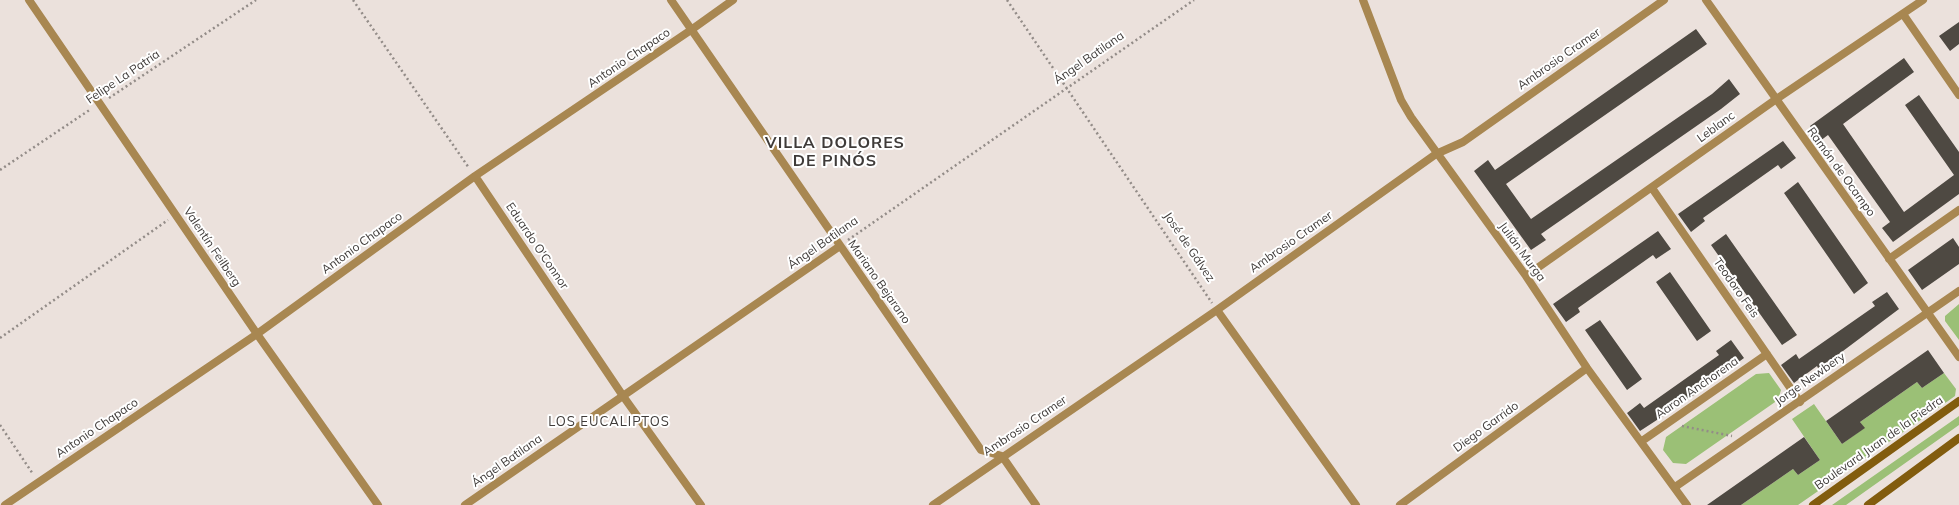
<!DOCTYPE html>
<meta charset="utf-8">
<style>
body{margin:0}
canvas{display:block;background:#ebe1dc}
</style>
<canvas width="1959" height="505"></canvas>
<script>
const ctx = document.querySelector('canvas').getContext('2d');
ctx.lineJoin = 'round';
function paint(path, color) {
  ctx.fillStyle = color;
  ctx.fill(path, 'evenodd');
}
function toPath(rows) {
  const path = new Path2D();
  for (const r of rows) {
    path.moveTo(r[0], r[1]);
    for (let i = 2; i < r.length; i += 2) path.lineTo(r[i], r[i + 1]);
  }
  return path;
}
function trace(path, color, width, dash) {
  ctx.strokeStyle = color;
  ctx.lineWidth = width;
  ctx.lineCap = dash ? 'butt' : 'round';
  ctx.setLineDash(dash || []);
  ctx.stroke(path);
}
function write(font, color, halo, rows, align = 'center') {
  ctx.font = font + ' Mulish,sans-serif';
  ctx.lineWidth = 4;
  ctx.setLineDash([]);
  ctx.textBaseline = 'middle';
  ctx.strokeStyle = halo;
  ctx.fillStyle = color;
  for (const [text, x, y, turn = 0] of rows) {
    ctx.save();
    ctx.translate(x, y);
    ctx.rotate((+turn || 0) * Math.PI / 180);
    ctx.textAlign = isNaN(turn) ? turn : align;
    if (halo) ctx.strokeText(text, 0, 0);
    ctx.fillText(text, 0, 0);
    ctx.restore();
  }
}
paint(toPath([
 [1959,304,1959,340,1945,321,1945,316],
 [1769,373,1781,390,1778,400,1686,464,1673,463,1663,450,1666,437,1756,374],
 [1944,373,1956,389,1955,396,1948,401,1798,505,1741,505,1793,469,1798,475,1820,460,1792,419,1814,404,1842,444,1864,428,1860,422,1917,382,1922,388],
 [1959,416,1959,425,1846,505,1832,505]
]), '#9bc076');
paint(toPath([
 [1959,22,1959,44,1950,51,1939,36],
 [1696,29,1707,44,1506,184,1531,219,1712,94,1729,79,1740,94,1721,109,1541,234,1546,240,1531,250,1474,171,1488,160,1495,170],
 [1904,58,1914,72,1843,124,1904,212,1954,175,1905,105,1919,95,1959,152,1959,194,1893,242,1882,228,1890,222,1828,135,1820,141,1810,126],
 [1783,141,1796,158,1781,169,1778,165,1703,218,1705,221,1691,232,1678,214],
 [1798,182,1868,283,1854,294,1784,193],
 [1658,231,1671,249,1656,259,1653,255,1578,308,1580,312,1566,322,1553,304],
 [1726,234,1797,335,1782,345,1711,245],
 [1953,238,1959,247,1959,264,1922,290,1908,270],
 [1670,272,1711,331,1697,341,1656,282],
 [1887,292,1899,309,1839,354,1818,368,1817,366,1794,383,1781,365,1796,354,1799,359,1875,306,1872,302],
 [1600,320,1642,379,1627,390,1585,330],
 [1731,340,1744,358,1683,403,1640,431,1627,413,1640,403,1644,408,1719,355,1716,351],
 [1928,350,1944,373,1922,388,1917,382,1860,422,1865,428,1842,444,1826,421],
 [1804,437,1820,460,1798,475,1793,469,1741,505,1707,505]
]), '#4e4942');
trace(toPath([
 [353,0,469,168],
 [1007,0,1212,303],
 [109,98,256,0],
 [0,170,91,109],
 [848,240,1194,0],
 [0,338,168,220],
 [0,425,33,474],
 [1682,426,1732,436]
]), '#938c88', 2.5, [2, 3]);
trace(toPath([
 [29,0,257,334,378,505],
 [671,0,981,450,1002,456,1036,505],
 [1363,0,1401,100,1411,117,1526,276,1587,368,1687,505],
 [1706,0,1959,357],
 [1903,14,1959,95],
 [475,176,623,396,701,505],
 [1652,188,1800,402],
 [1889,259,1959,210],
 [1526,276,1775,100,1923,0],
 [1217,310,1356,505],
 [1642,441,1767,354],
 [1675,487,1959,291],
 [5,505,257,334,475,176,691,30,733,0],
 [465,505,840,246],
 [933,505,1217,310,1436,154,1463,142,1664,0],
 [1400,505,1587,368]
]), '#a88751', 8);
trace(toPath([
 [1813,505,1959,401],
 [1868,505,1959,438]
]), '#825c0e', 8);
write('12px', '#3f3b39', '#fff', [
 ["Antonio Chapaco",629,58,-34],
 ["Ángel Batilana",1089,58,-35],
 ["Ambrosio Cramer",1559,59,-35],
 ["Felipe La Patria",123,77,-34],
 ["Leblanc",1716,127,-36],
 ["Ramón de Ocampo",1841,172,54],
 ["Ambrosio Cramer",1291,242,-35],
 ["Antonio Chapaco",362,243,-36],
 ["Ángel Batilana",823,243,-35],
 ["Eduardo O'Connor",537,246,56],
 ["Valentín Feilberg",212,247,56],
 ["José de Gálvez",1189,247,56],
 ["Julián Murga",1522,252,54],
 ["Mariano Bejarano",879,282,55],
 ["Teodoro Feis",1736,288,55],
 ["Jorge Newbery",1810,379,-35],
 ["Aaron Anchorena",1697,388,-35],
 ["Ambrosio Cramer",1025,426,-34],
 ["Diego Garrido",1486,427,-36],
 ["Antonio Chapaco",97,428,-34],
 ["Boulevard Juan de la Piedra",1879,443,-35],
 ["Ángel Batilana",507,461,-35]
]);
ctx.letterSpacing = '1px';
write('13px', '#3f3b39', '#fff', [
 ["LOS EUCALIPTOS",609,422]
]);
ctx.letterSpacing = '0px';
ctx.letterSpacing = '1px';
write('bold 16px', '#3f3b39', '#fff', [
 ["VILLA DOLORES",835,143],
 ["DE PINÓS",835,161]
]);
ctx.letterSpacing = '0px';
</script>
